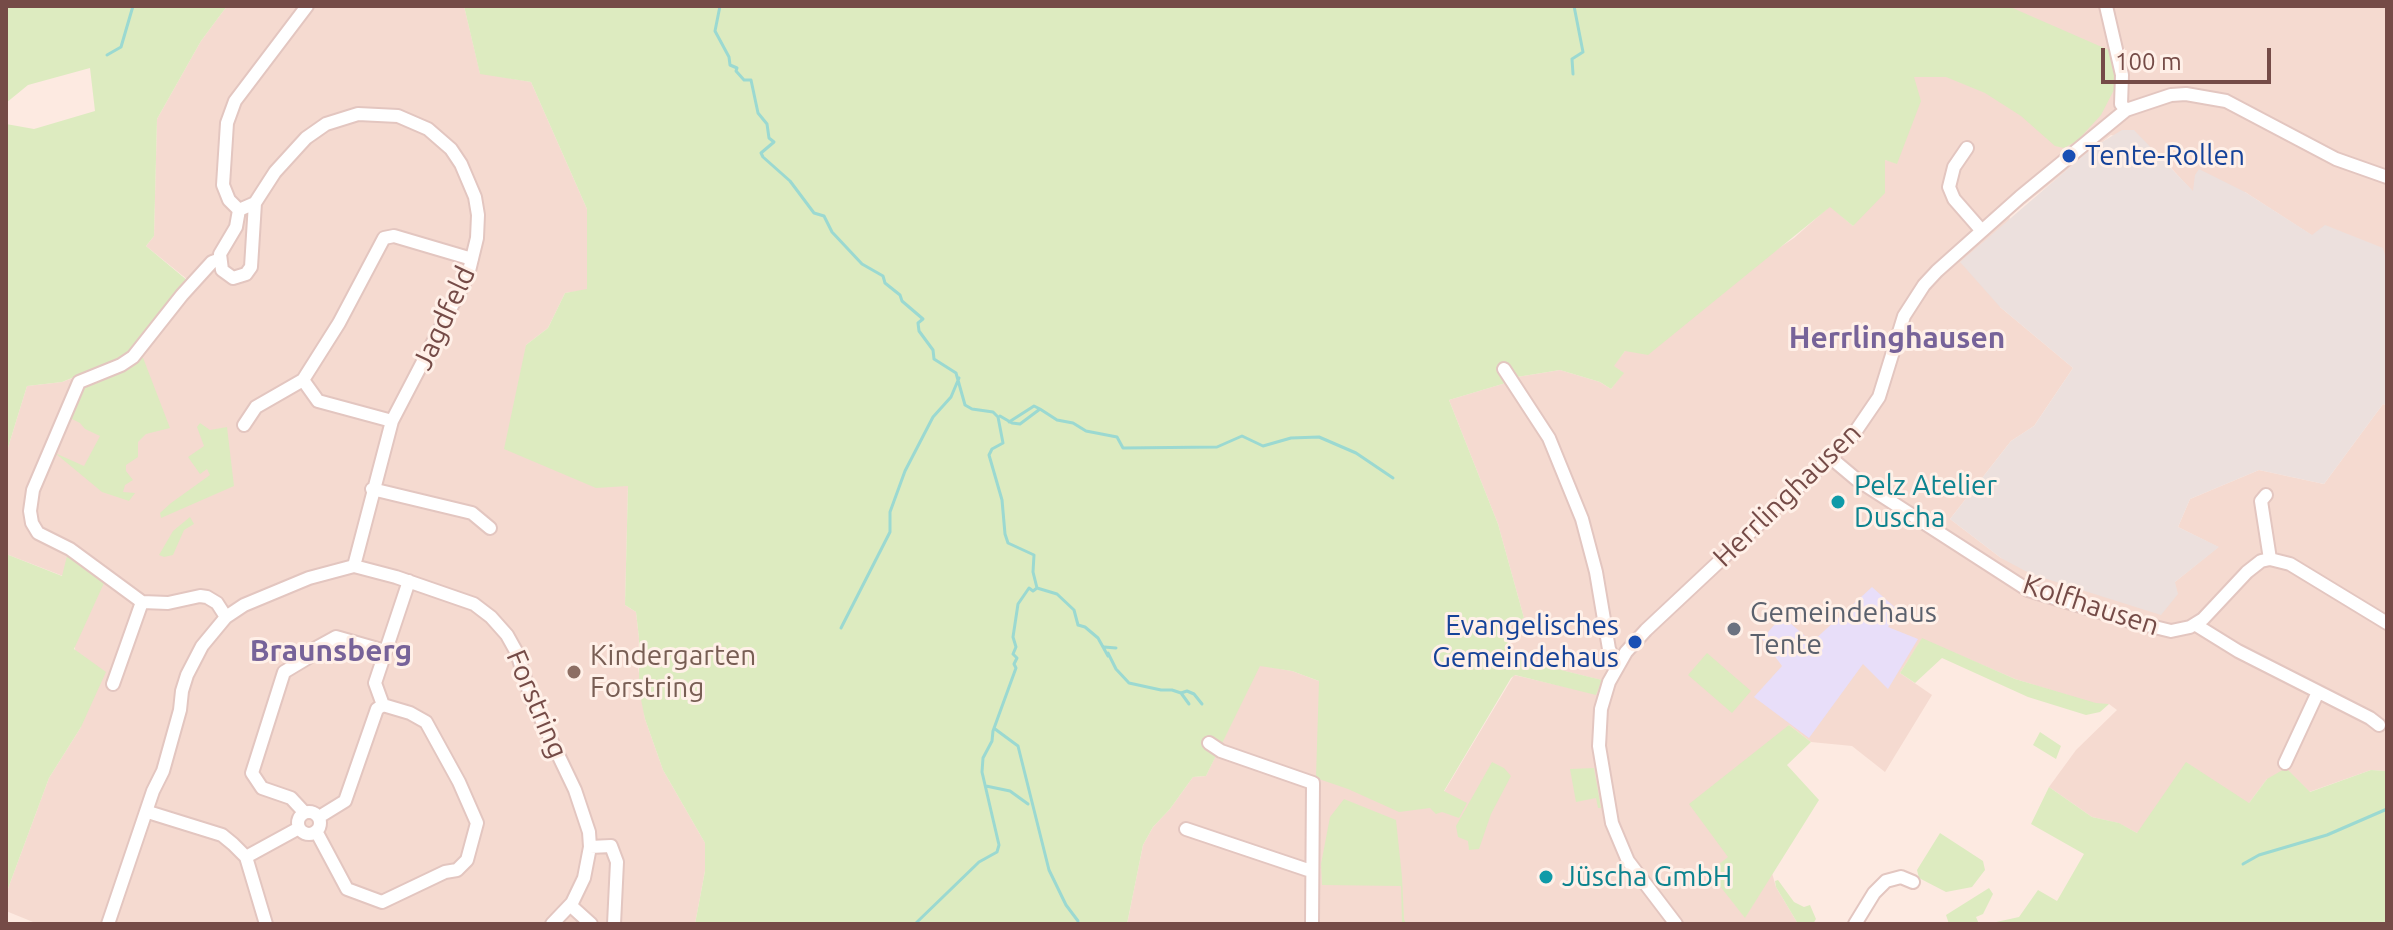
<!DOCTYPE html>
<meta charset="utf-8">
<style>
body{margin:0}
#map{position:relative;width:2393px;height:930px;overflow:hidden;background:#fdeae1;font-family:Ubuntu,sans-serif}
canvas{display:block}
.frame{position:absolute;inset:0;border:8px solid #754b47;pointer-events:none}
.scale{position:absolute;left:2101px;top:48px;width:170px;height:36px;box-sizing:border-box;border:4px solid #754b47;border-top:0;padding-left:10px;font-size:24px;line-height:28px;white-space:nowrap;color:#754b47;-webkit-text-stroke:6px #fff0e8;paint-order:stroke}
</style>
<div id="map">
<canvas width="2393" height="930"></canvas>
<div class="frame"></div>
<div class="scale">100 m</div>
</div>
<script>
const ctx = document.querySelector('canvas').getContext('2d');
ctx.lineJoin = 'round';
function paint(path, color) {
  ctx.fillStyle = color;
  ctx.fill(path, 'evenodd');
}
function toPath(rows) {
  const path = new Path2D();
  for (const r of rows) {
    if (r.length === 3) {
      path.moveTo(r[0] + r[2], r[1]);
      path.arc(r[0], r[1], r[2], 0, 2 * Math.PI);
      continue;
    }
    path.moveTo(r[0], r[1]);
    for (let i = 2; i < r.length; i += 2) path.lineTo(r[i], r[i + 1]);
  }
  return path;
}
function trace(path, color, width, dash) {
  ctx.strokeStyle = color;
  ctx.lineWidth = width;
  ctx.lineCap = dash ? 'butt' : 'round';
  ctx.setLineDash(dash || []);
  ctx.stroke(path);
}
function write(font, color, halo, rows, align = 'center') {
  ctx.font = font + ' Ubuntu,sans-serif';
  ctx.lineWidth = 6;
  ctx.setLineDash([]);
  ctx.textBaseline = 'middle';
  ctx.strokeStyle = halo;
  ctx.fillStyle = color;
  for (const [text, x, y, turn = 0] of rows) {
    ctx.save();
    ctx.translate(x, y);
    ctx.rotate((+turn || 0) * Math.PI / 180);
    ctx.textAlign = isNaN(turn) ? turn : align;
    if (halo) ctx.strokeText(text, 0, 0);
    ctx.fillText(text, 0, 0);
    ctx.restore();
  }
}
paint(toPath([
 [227,6,464,6,480,73,531,82,587,209,587,290,565,293,548,328,526,345,628,486,625,605,636,612,639,638,638,666,645,719,663,770,705,843,705,871,695,924,38,924,6,911,6,894,49,778,81,727,68,556,63,576,6,554,6,454,27,386,62,382,78,376,188,280,146,246,154,236,157,119,201,41],
 [1921,6,2387,6,2387,262,2382,248,2313,236,2245,192,2193,192,2153,148,2111,135,2010,216,2000,307,2073,368,2034,426,2011,441,1950,519,2001,558,2175,582,2218,547,2178,527,2190,499,2259,470,2324,484,2383,404,2387,406,2387,771,2371,770,2309,792,2267,779,2249,803,2137,833,2118,823,2092,817,2049,787,2076,750,2117,710,2109,704,2096,704,2015,679,1922,639,1900,673,1932,695,1885,772,1852,746,1811,742,1789,725,1729,857,1710,871,1745,917,1772,873,1776,887,1798,924,1127,924,1143,845,1153,827,1170,809,1193,777,1206,776,1259,665,1292,671,1319,681,1444,792,1514,675,1596,694,1601,680,1512,658,1504,626,1524,618,1498,524,1449,400,1509,382,1517,377,1560,370,1600,382,1611,389,1623,373,1613,366,1625,351,1794,238,1830,206,1853,226,1885,160,1897,163,1913,77]
]), '#f5dad0');
paint(toPath([
 [2122,130,2134,130,2193,191,2195,175,2199,169,2245,192,2312,235,2325,225,2383,248,2387,262,2387,406,2383,404,2324,484,2259,470,2190,499,2178,527,2219,547,2175,582,2178,594,2161,615,2031,574,2001,558,1950,519,2011,441,2034,426,2073,368,2000,307,1960,262,2092,148]
]), '#ece0dd');
paint(toPath([
 [1872,587,1899,611,1888,627,1918,639,1888,689,1863,664,1809,738,1754,697,1782,666,1762,639,1782,616,1812,642]
]), '#e8def9');
paint(toPath([
 [6,6,227,6,201,41,157,119,154,236,146,246,188,281,124,357,62,382,27,386,6,454,6,124,34,129,95,111,90,68,28,85,6,103],
 [464,6,2008,6,2111,51,2116,86,2101,115,2077,141,2064,148,2055,146,2021,116,1985,93,1946,77,1914,77,1921,101,1897,164,1885,160,1885,193,1853,226,1830,207,1648,355,1625,351,1614,366,1624,373,1611,389,1600,382,1560,370,1517,377,1509,382,1449,400,1498,524,1524,618,1504,626,1512,658,1602,680,1596,695,1515,675,1511,678,1444,791,1467,803,1459,818,1442,812,1436,814,1430,808,1399,812,1348,789,1313,777,1316,776,1319,681,1292,671,1260,666,1206,776,1193,777,1170,809,1153,827,1143,845,1127,924,695,924,705,871,705,843,663,770,645,719,639,690,639,638,636,612,625,605,628,486,596,488,504,449,526,345,548,328,565,293,587,289,587,209,531,82,480,74],
 [142,355,170,428,146,434,138,442,138,457,126,465,126,471,133,480,125,485,123,492,135,493,129,501,102,492,55,453,84,466,100,436,85,429,80,423,72,419,67,424,82,386],
 [200,423,210,430,227,427,234,486,161,518,160,513,171,503,210,475,207,469,200,474,188,457,204,446,197,427],
 [190,517,194,524,184,530,173,555,164,557,159,555,173,531],
 [6,554,62,576,67,556,104,583,74,649,106,672,81,727,49,778,6,894],
 [1922,638,2015,679,2096,703,2109,704,2100,712,2086,715,2028,697,1942,658,1915,683,1900,673],
 [1707,653,1751,691,1732,713,1688,675],
 [1789,725,1811,742,1787,765,1819,800,1745,918,1709,872,1728,857,1689,804],
 [2040,732,2061,746,2056,759,2033,745],
 [1492,762,1504,768,1511,776,1491,814,1479,849,1469,850,1468,841,1458,837,1456,826],
 [2186,762,2249,803,2267,779,2286,768,2310,792,2371,770,2387,771,2387,924,1987,924,2019,917,2038,890,2057,901,2084,854,2031,824,2049,787,2092,817,2119,823,2137,833],
 [1594,768,1601,808,1598,808,1596,798,1576,802,1570,769],
 [1344,799,1396,820,1402,877,1404,919,1406,924,1402,924,1401,886,1322,885,1321,864,1330,817],
 [1940,833,1983,861,1985,870,1972,887,1946,892,1919,878,1917,870],
 [1778,880,1794,902,1804,907,1810,905,1816,919,1813,924,1798,924,1776,887,1775,881],
 [1989,888,1993,894,1983,914,1976,917,1979,924,1949,924,1946,915]
]), '#ddebc0');
trace(toPath([
 [720,6,715,31,729,57,730,65,737,68,736,71,744,80,751,80,758,113,767,124,769,138,774,142,761,153,763,157,790,181,814,213,824,216,832,232,862,264,883,276,885,283,900,295,902,301,923,319,918,323,919,331,933,350,934,359,956,373,965,405,972,409,993,412,998,417,1003,443,992,449,989,455,1002,500,1005,534,1008,543,1034,555,1033,572,1037,588,1057,594,1074,610,1078,625,1085,627,1098,638,1108,656],
 [107,55,121,47,133,6],
 [1573,74,1572,59,1583,52,1574,6],
 [1000,416,1012,423,1020,424,1040,409,1057,420,1073,423,1086,431,1117,437,1123,448,1217,447,1242,436,1263,446,1291,438,1319,437,1356,453,1393,478],
 [1009,422,1034,406,1040,409],
 [841,628,890,532,890,512,905,471,933,417,951,397,959,378],
 [1104,647,1116,648],
 [1108,653,1116,669,1129,683,1161,690,1172,690,1181,693,1189,704],
 [1181,693,1187,691,1194,694,1202,704],
 [995,729,1018,746,1049,870,1066,905,1078,921],
 [986,786,1010,791,1028,804],
 [2243,864,2259,855,2327,835,2387,809],
 [915,924,979,862,997,852,999,845,982,772,983,758,992,741,993,731,1016,668,1014,664,1017,658,1013,654,1016,647,1013,637,1018,604,1029,588,1033,591,1037,588]
]), '#9bd9d1', 3);
const minor = toPath([
 [2106,6,2122,75,2121,104,2126,110],
 [1967,148,1954,167,1949,187,1954,199,1982,231],
 [239,210,255,203,275,172,306,138,326,124,358,114,398,116,428,129,451,149,461,164,475,197,478,215,477,238,468,275,392,421,354,566],
 [239,210,229,200,223,185,227,123,235,101,307,6],
 [239,210,236,227,220,254,222,270,233,278,246,274,251,267,255,203],
 [220,259,212,262,182,295,133,357,121,365,79,382,33,490,30,511,32,523,38,533,70,549,142,602,168,603,200,596,207,597,217,603,226,617],
 [1504,369,1549,438,1582,519,1596,572,1609,649,1617,665],
 [392,421,318,401,303,380,339,323,384,238,394,236,472,259],
 [244,425,256,407,303,380],
 [1831,458,1856,479,2028,590,2130,621,2171,631,2190,627,2203,619,2247,572,2261,561,2270,559,2290,564,2387,623],
 [372,489,472,513,490,528],
 [2266,495,2261,501,2270,559],
 [2196,625,2238,651,2370,718,2379,725],
 [113,684,142,602],
 [383,705,375,683,409,581],
 [1209,743,1221,751,1313,783,1312,924],
 [2285,763,2318,692],
 [309,823,11],
 [148,812,222,835,233,844,246,857,266,924],
 [304,812,291,798,262,788,252,773,284,672,309,657,316,648,336,637,385,651],
 [319,817,345,801,377,709,383,705],
 [1186,829,1311,871],
 [316,831,347,889,382,902,445,872,457,870,467,860,477,823,459,782,426,722,410,713,383,705],
 [590,847,611,846,617,862,614,924],
 [246,857,299,828],
 [570,905,591,924],
 [108,924,153,791,163,771,180,710,182,691,187,675,202,646,226,617,244,605,309,578,354,566,396,577,474,604,491,617,507,635,517,653,531,698,575,790,589,832,590,847,584,878,572,903,552,924],
 [1676,924,1628,861,1612,823,1599,746,1601,709,1609,682,1626,652,1646,630,1851,438,1879,397,1904,316,1924,285,1937,271,2020,197,2126,110,2171,95,2186,94,2226,101,2336,159,2387,177],
 [1855,924,1874,893,1886,881,1901,877,1913,882]
]);
trace(minor, '#e3c6c0', 16);
trace(minor, '#fff', 12);
for (const [x, y, r, color] of [
 [2069,156,8,"#1a4fb4"],
 [1838,502,8,"#0f9aa8"],
 [1734,629,8,"#6b7280"],
 [1635,642,8,"#1a4fb4"],
 [574,672,8,"#8d6e63"],
 [1546,877,8,"#0f9aa8"]
]) {
  const dot = new Path2D();
  dot.arc(x, y, r, 0, 2 * Math.PI);
  ctx.fillStyle = color;
  ctx.fill(dot);
  trace(dot, '#fff0e8', 3);
}
write('28px', '#164399', '#fff0e8', [
 ["Tente-Rollen",2085,156],
 ["Evangelisches",1619,626,"right"],
 ["Gemeindehaus",1619,658,"right"]
], 'left');
write('28px', '#754b47', '#fff0e8', [
 ["Jagdfeld",444,318,-65],
 ["Herrlinghausen",1787,495,-44],
 ["Kolfhausen",2091,605,18],
 ["Forstring",537,704,67]
]);
write('28px', '#0d838f', '#fff0e8', [
 ["Pelz Atelier",1854,486],
 ["Duscha",1854,518],
 ["Jüscha GmbH",1562,877]
], 'left');
write('28px', '#5b616d', '#fff0e8', [
 ["Gemeindehaus",1750,613],
 ["Tente",1750,645]
], 'left');
write('28px', '#785e54', '#fff0e8', [
 ["Kindergarten",590,656],
 ["Forstring",590,688]
], 'left');
write('bold 30px', '#776399', '#fff0e8', [
 ["Herrlinghausen",1897,338],
 ["Braunsberg",331,651]
]);
</script>
